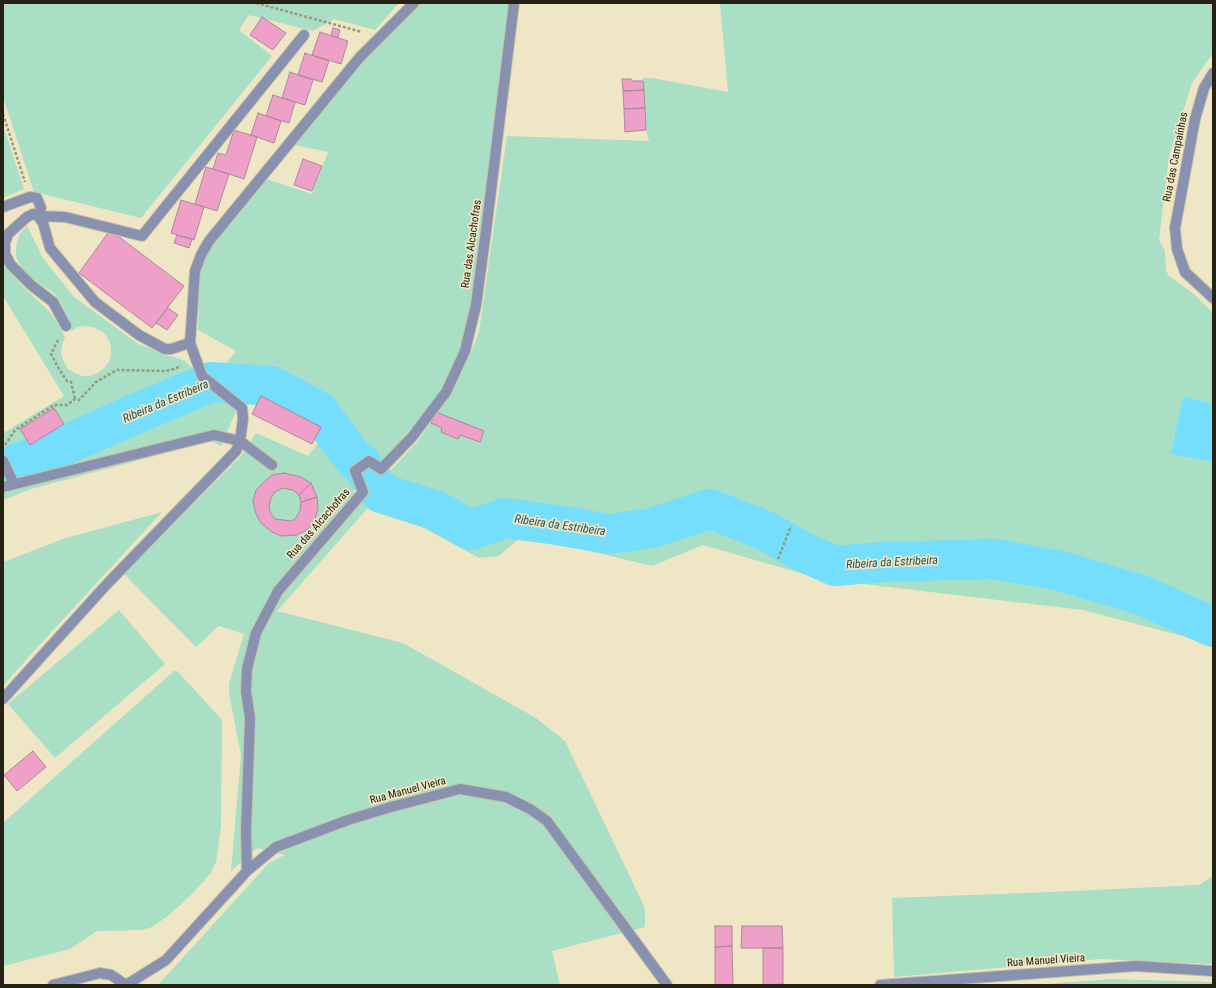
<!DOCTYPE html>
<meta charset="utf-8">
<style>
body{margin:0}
#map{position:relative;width:1216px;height:988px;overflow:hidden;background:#eee6c4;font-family:"Roboto Condensed",sans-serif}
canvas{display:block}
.frame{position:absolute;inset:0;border:4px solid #252215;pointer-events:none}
</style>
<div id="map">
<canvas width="1216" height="988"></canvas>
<div class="frame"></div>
</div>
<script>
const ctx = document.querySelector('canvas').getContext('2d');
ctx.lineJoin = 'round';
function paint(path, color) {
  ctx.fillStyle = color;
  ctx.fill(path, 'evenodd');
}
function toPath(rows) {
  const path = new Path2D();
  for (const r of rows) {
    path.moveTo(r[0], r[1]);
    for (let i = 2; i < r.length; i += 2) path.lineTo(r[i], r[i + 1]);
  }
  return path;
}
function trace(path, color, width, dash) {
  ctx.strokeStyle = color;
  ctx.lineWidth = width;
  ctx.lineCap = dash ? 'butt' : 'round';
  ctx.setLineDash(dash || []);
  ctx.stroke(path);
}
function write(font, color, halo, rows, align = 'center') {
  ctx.font = font + ' "Roboto Condensed",sans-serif';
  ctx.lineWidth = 3.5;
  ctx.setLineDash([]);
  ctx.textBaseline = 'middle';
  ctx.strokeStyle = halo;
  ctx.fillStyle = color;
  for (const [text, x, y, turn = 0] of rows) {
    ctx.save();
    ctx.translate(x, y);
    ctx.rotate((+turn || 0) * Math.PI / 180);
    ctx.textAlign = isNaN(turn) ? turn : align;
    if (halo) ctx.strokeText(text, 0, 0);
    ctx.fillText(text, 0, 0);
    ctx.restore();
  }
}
paint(toPath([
 [3,3,399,3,375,30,334,19,313,31,249,15,239,30,272,56,141,218,34,192,3,97],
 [420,3,510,3,470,314,459,357,431,405,381,463,391,470,418,441,454,388,470,355,479,332,507,136,649,141,646,130,643,78,652,78,728,92,720,3,1213,3,1213,53,1192,83,1169,156,1159,240,1165,251,1166,271,1169,276,1194,294,1213,313,1213,404,1183,398,1172,454,1213,462,1213,644,1083,610,821,579,703,545,652,566,523,535,499,556,479,558,374,501,277,611,403,643,536,718,565,741,645,908,645,927,552,951,560,985,158,985,269,863,285,855,257,848,231,871,241,755,229,693,229,684,244,634,219,626,196,647,124,574,242,455,256,433,308,456,326,433,354,487,353,495,380,463,368,453,330,405,286,378,219,373,236,351,198,330,200,270,204,256,213,243,266,179,312,194,328,152,295,145,380,42],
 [3,125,24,189,3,198],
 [27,226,43,258,74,297,138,344,185,361,236,411,221,446,211,441,31,489,3,500,3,463,62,440,70,429,4,451,3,449,3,430,5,432,64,396,3,296,3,263,6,268,23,287,47,309,54,318,65,337,62,345,61,354,64,362,68,369,75,373,82,376,90,376,98,373,104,368,109,362,111,354,111,346,108,338,103,332,95,328,87,326,78,327,71,331,70,321,61,303,54,293,31,278,22,268,16,257,16,246,19,235],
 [162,512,32,653,3,686,3,562,66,538],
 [119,610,165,664,55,758,8,704],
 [174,671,177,671,179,673,222,720,221,826,216,862,211,873,189,897,168,916,152,927,142,930,97,931,70,949,3,966,3,823],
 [1213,876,1213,964,1100,959,894,977,892,898,1051,892,1199,885],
 [1111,979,1213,982,1213,985,1034,985]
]), '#a8dfc5');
paint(toPath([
 [1183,397,1213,404,1213,462,1171,454]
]), '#74defc');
trace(toPath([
 [3,469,57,449,128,417,211,382,271,386,318,411,354,459,360,463,381,493,437,511,470,530,505,518,557,525,609,534,652,528,710,509,766,531,801,551,835,566,883,562,994,559,1057,570,1141,595,1213,627]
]), '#74defc', 40);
const building = toPath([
 [262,17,286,33,273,50,250,35,262,17],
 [333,28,340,30,338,38,331,36,333,28],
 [320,32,348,41,341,64,312,55,320,32],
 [305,53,329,61,322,82,298,75,305,53],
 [290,72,313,80,305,105,282,98,290,72],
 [622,79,631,79,632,81,643,81,644,90,623,91,622,79],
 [644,90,645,108,624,109,623,91,644,90],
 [273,95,295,102,289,123,266,116,273,95],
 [645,108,646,130,625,132,624,109,645,108],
 [258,113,281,121,274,143,251,135,258,113],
 [234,130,257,137,244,179,213,169,218,153,226,155,234,130],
 [303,159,322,166,312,191,294,185,303,159],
 [206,167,229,174,217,211,195,204,206,167],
 [181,200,204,207,194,240,171,233,181,200],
 [110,230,184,286,152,328,79,273,110,230],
 [177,235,192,239,189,248,174,243,177,235],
 [168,308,178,315,167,330,156,323,168,308],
 [261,396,321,427,312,444,252,414,261,396],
 [54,408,64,424,30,445,20,429,54,408],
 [436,412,484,431,480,442,460,435,458,439,441,432,442,428,431,423,436,412],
 [284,473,301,477,311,483,299,495,293,490,283,488,275,492,271,498,269,506,270,512,275,519,291,521,295,519,300,511,301,502,317,497,318,508,315,519,308,529,297,535,281,536,272,532,261,523,256,514,253,501,256,490,264,482,272,475,284,473],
 [311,483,317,497,301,502,299,495,311,483],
 [33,751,46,767,17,791,4,775,33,751],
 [715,926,732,926,732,946,715,947,715,926],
 [742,926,782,926,783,948,741,948,742,926],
 [732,946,733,985,715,985,715,947,732,946],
 [763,948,783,948,783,984,763,985,763,948]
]);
paint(building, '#efa0c9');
trace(building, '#ab8999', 1);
const lane = toPath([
 [3,207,30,197,37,198,41,208,38,216,65,217,142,236,304,35],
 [66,326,53,302,31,285,11,265,5,254,5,243,8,234,27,217,33,214,38,216,43,223,50,248,95,302,139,335,165,349,171,349,190,343],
 [3,461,14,484],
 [3,487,214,435,240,441,272,465],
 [3,699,107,584,236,451,240,441,243,419,242,408,202,376,190,343,195,271,201,255,209,241,360,57,414,3]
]);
const street = toPath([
 [1213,73,1204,88,1195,119,1175,228,1177,249,1185,272,1213,298],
 [247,871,246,831,250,718,246,692,247,669,256,633,278,591,363,492,355,471,369,461,381,469,412,437,446,392,465,351,476,305,486,231,514,3],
 [53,985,100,973,111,975,126,985,166,960,247,871,276,847,348,820,391,807,460,789,506,797,530,809,547,821,667,985],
 [880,985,1136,966,1213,971]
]);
trace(lane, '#cac3a4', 12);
trace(street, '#cac3a4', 12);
trace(toPath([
 [256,3,362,32],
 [3,114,25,182],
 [58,340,51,354,59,369,67,381,71,382,75,399],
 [5,445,15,430,54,405,67,405,75,399,79,400,96,382,117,370,165,371,174,369,181,366],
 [778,559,791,526]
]), '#9d977d', 2.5, [3, 2]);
trace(lane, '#8891b0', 10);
trace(street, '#8891b0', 10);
write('11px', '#252215', '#eee6c4', [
 ["Rua das Campaínhas",1176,157,-79],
 ["Rua das Alcachofras",472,244,-82],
 ["Rua das Alcachofras",319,524,-49],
 ["Rua Manuel Vieira",408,791,-15],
 ["Rua Manuel Vieira",1046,961,-4]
]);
write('italic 12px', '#255360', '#eee6c4', [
 ["Ribeira da Estribeira",166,402,-23],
 ["Ribeira da Estribeira",560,526,8],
 ["Ribeira da Estribeira",892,563,-3]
]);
</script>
